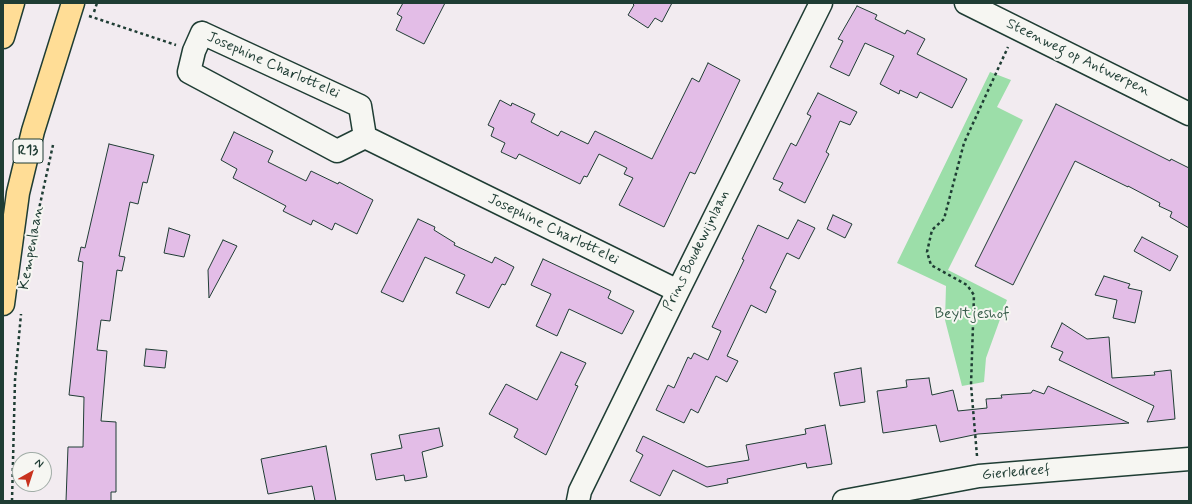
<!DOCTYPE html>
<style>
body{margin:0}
#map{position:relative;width:1192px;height:504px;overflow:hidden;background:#f2ebf0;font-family:Mynerve,sans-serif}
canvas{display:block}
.frame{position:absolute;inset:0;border:4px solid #1f3d34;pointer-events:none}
.north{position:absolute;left:12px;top:452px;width:40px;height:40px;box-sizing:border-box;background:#f6f6f2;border:1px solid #a0aca6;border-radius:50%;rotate:39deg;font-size:11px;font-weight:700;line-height:16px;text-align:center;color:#1f3d34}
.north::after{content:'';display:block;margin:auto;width:14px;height:18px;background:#c8321e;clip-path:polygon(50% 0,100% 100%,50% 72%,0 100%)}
</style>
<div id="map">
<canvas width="1192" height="504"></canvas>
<div class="frame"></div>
<div class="north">N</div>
</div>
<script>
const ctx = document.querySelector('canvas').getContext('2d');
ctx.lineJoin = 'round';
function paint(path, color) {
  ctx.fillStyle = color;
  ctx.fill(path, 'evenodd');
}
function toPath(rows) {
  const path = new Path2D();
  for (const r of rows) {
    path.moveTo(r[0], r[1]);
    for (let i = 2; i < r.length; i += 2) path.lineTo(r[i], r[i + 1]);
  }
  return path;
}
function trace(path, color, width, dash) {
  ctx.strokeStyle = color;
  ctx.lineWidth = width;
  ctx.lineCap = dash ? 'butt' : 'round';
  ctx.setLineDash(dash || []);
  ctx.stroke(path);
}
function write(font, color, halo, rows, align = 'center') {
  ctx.font = font + ' Mynerve,sans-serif';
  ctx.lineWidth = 4;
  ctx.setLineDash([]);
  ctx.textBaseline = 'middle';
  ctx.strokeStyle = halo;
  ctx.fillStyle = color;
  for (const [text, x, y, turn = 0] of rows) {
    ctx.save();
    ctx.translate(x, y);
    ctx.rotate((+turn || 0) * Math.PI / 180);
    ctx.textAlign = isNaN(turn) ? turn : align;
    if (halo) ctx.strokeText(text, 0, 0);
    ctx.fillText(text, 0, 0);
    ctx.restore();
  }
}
paint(toPath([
 [990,72,1011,80,997,107,1023,120,948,270,1007,300,986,358,984,382,962,386,945,320,946,286,897,263]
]), '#9cdea9');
const building = toPath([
 [403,3,445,3,424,44,396,30,402,17,397,14,403,3],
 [632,3,672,3,662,22,655,18,648,28,628,15,634,5,632,3],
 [857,6,877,15,875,19,905,34,907,30,925,39,917,54,967,79,952,108,920,92,917,98,900,90,899,94,880,84,894,56,865,43,849,76,830,67,843,41,838,39,857,6],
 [708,63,740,80,695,174,690,172,664,227,619,205,633,178,624,174,627,168,599,154,587,177,584,176,580,184,519,154,516,159,501,152,505,143,491,136,494,128,488,125,500,100,511,106,512,103,535,114,531,122,558,136,561,131,588,144,595,131,652,159,692,78,699,82,708,63],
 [818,93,857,112,850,125,840,121,826,152,829,154,805,203,779,190,783,183,773,179,791,143,796,146,811,116,807,114,818,93],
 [1056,104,1170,161,1171,159,1189,168,1189,228,1170,217,1172,212,1159,206,1160,203,1128,186,1128,187,1075,161,1013,285,975,266,1056,104],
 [234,132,273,151,268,162,306,181,311,171,338,184,339,182,373,200,357,234,335,223,332,230,313,220,311,225,283,211,286,206,233,178,237,169,221,160,234,132],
 [109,144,154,155,147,183,143,182,138,204,130,202,119,256,125,257,122,271,117,270,110,321,101,320,97,350,107,351,101,421,116,422,116,492,111,492,111,501,66,501,68,447,83,447,84,397,69,395,83,262,78,261,81,247,85,248,109,144],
 [833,215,852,224,845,238,827,229,833,215],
 [418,219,435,227,434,230,455,243,454,245,492,263,495,257,514,267,505,285,502,284,489,308,456,293,465,275,425,257,403,302,381,292,418,219],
 [798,220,815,228,799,259,787,253,770,288,776,291,766,313,751,305,727,356,738,361,727,382,716,376,698,413,691,409,684,423,656,410,668,385,674,388,688,357,691,359,694,353,708,360,721,331,712,327,744,260,742,259,758,225,788,239,798,220],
 [169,228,190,235,184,257,164,253,169,228],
 [1142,237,1178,256,1170,271,1134,251,1142,237],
 [223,240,237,246,209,298,208,270,223,240],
 [543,259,611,291,608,298,634,311,622,334,569,309,557,336,536,326,551,294,531,285,543,259],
 [1104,276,1130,284,1128,288,1142,291,1135,323,1113,318,1117,300,1095,295,1104,276],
 [1062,323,1087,339,1109,337,1112,378,1155,375,1154,372,1171,370,1175,419,1147,422,1154,406,1059,360,1063,352,1051,347,1062,323],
 [146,349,167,351,165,368,144,366,146,349],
 [561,352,586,363,575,385,578,386,546,455,514,437,518,429,489,414,506,384,537,400,561,352],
 [861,368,865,402,840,406,834,373,861,368],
 [929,378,932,395,953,390,958,411,987,408,986,399,1002,398,1001,395,1031,393,1033,390,1044,394,1048,386,1129,423,978,434,940,442,936,425,883,433,877,391,907,387,906,380,929,378],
 [825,425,832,464,807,468,806,463,727,479,728,483,707,487,673,470,660,496,630,481,643,455,636,451,643,436,707,467,749,460,746,445,806,434,805,429,825,425],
 [439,428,443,446,422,452,427,477,405,481,404,475,376,480,371,454,402,448,399,435,439,428],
 [326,446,336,501,315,501,312,486,268,494,261,459,326,446]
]);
paint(building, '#e3bde7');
trace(building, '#1f3d34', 1);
const minor = toPath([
 [966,3,1189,114],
 [202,33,360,106,365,137,337,151,189,72,194,51,202,33],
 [365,137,678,291],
 [578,501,580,491,678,291,821,3],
 [844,501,979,476,1189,459]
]);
const major = toPath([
 [3,37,13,3],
 [3,304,18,193,33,131,73,3]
]);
trace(minor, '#1f3d34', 25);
trace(major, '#1f3d34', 25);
trace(toPath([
 [94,12,97,3],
 [89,16,176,45],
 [37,218,53,145],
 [977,456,971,385,974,295,967,285,931,265,927,252,932,230,944,219,964,143,1008,47],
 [12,501,15,380,21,314]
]), '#1f3d34', 2.5, [3, 3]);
trace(minor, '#f6f6f2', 22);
trace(major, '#ffdd96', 22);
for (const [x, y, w] of [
 [28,151,30]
]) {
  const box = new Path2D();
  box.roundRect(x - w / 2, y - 12, w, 24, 3);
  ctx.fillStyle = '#f6f6f2';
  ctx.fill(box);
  trace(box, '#1f3d34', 1);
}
write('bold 14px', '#1f3d34', null, [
 ["R13",28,151]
]);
write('15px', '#1f3d34', '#f6f6f2', [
 ["Steenweg op Antwerpen",1078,58,26],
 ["Josephine Charlottelei",273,66,24],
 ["Josephine Charlottelei",553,230,26],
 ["Kempenlaan",32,248,-80],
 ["Prins Boudewijnlaan",697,251,-64],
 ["Gierledreef",1016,473,-5]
]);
write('15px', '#385d4b', '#f6f6f2', [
 ["Beyltjeshof",972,315]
]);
</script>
